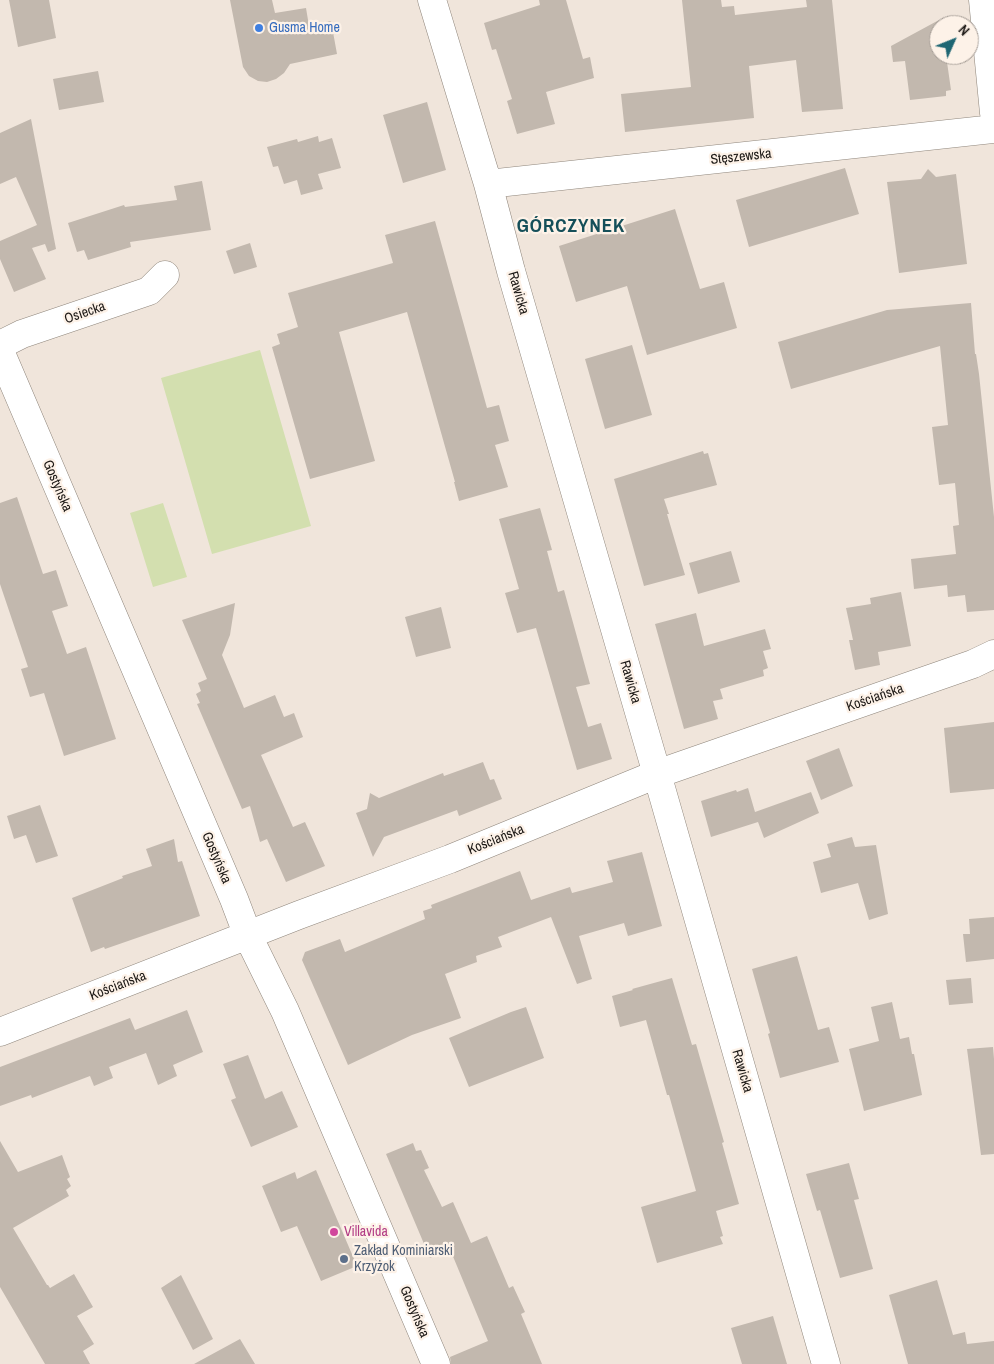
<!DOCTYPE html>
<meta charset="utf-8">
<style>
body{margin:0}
#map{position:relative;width:994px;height:1364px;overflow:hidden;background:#f0e5db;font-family:"Archivo Narrow",sans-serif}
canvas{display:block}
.north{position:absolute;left:929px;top:15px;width:50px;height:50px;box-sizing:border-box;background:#fdf2e8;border:1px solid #a39b94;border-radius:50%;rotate:46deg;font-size:14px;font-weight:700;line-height:20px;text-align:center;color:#1d1916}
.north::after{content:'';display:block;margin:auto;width:18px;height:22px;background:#1e6673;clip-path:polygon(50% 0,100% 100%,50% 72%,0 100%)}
</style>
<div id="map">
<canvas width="994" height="1364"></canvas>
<div class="north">N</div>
</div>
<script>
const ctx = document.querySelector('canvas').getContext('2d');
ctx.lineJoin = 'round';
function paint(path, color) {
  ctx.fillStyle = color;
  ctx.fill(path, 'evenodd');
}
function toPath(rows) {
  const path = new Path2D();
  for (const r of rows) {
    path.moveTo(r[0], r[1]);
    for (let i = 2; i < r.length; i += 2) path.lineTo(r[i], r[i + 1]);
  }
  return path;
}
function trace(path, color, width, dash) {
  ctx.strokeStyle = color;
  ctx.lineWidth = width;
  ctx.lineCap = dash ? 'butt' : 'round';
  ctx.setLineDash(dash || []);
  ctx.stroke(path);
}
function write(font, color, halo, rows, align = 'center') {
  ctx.font = font + ' "Archivo Narrow",sans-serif';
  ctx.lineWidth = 4.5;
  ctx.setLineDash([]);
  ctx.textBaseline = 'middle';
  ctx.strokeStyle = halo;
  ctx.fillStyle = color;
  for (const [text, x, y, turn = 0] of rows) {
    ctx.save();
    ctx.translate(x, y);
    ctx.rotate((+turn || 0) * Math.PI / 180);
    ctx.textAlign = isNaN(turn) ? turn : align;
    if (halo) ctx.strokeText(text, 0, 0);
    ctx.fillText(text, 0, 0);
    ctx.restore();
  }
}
paint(toPath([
 [260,350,311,526,212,554,161,378],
 [163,503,187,577,153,587,130,513]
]), '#d3dfaf');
paint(toPath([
 [9,0,49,0,56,38,18,47],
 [230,0,272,0,275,13,306,8,309,26,331,21,337,54,290,64,284,73,276,79,267,82,258,81,249,76,243,67],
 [539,0,566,0,583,59,590,57,594,78,546,92,555,124,517,134,507,101,512,99,496,49,492,50,484,23,540,5],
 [682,0,721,0,722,7,734,6,735,15,807,7,806,0,832,0,843,109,802,112,796,60,749,66,754,118,625,132,621,94,691,87],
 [939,20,939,55,946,55,951,90,946,91,946,96,910,100,905,61,893,62,891,46],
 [98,71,104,102,59,110,53,79],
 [427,102,446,170,403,183,383,115],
 [31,119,56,249,48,252,45,244,32,248,46,279,14,292,0,259,0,241,37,225,16,177,0,184,0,133],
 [318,136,319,142,332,138,341,168,318,174,323,189,301,195,297,180,284,184,278,166,273,167,267,147,297,139,298,142],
 [845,168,859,214,749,247,736,200],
 [928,169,936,177,956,174,967,264,899,273,887,182,921,179],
 [202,181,211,230,130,242,131,247,88,260,84,250,77,252,68,223,124,205,125,207,177,200,174,186],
 [675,209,700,289,724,282,737,328,647,355,627,286,576,302,559,246],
 [435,221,487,408,499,405,509,441,495,445,508,487,459,501,454,482,455,482,407,312,339,332,375,461,310,479,272,347,280,344,277,334,298,327,288,293,393,263,385,235],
 [250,243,257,267,234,274,226,251],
 [971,303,975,354,976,354,979,374,994,517,994,610,967,612,965,595,948,597,947,585,914,589,911,559,956,554,953,526,959,525,955,483,939,485,932,427,948,425,940,346,791,389,778,342,887,310],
 [632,345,652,415,605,429,585,359],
 [703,451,704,454,708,453,717,485,664,499,669,514,667,514,685,575,644,586,614,479],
 [17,497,43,574,56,570,68,606,52,611,67,654,86,647,116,739,64,756,44,693,30,697,21,669,28,667,0,584,0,503],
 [540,508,552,550,547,551,558,592,564,590,590,684,576,687,588,727,601,723,612,759,577,770,536,628,517,633,505,593,519,589,499,519],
 [731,551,740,582,698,594,689,563],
 [901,592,911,646,878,652,880,665,855,670,849,640,853,640,846,608,871,604,870,598],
 [235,603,230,635,222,655,244,708,275,695,284,717,294,713,303,737,261,755,293,827,305,822,325,866,286,882,267,839,260,842,250,806,242,809,197,704,200,703,196,694,201,691,198,683,207,679,182,620],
 [441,607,451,648,416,657,405,617],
 [696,613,704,646,765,629,771,649,763,651,768,668,763,670,764,676,720,689,723,699,713,701,718,719,684,729,655,624],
 [994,722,994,789,950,793,944,728],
 [839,748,853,786,821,800,806,761],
 [483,762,490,780,494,779,502,799,459,816,457,810,384,837,373,857,356,813,367,809,370,793,379,798,443,773,444,776],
 [748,788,755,812,811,792,819,813,764,838,755,814,758,822,711,837,701,801,736,790,737,792],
 [40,805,58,856,36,863,26,835,14,839,7,816],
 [852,837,855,847,876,845,888,914,869,920,858,883,821,893,813,862,831,857,827,844],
 [174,839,178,862,182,861,200,916,105,949,104,947,91,952,72,898,123,878,122,876,152,866,146,849],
 [642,852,662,926,628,936,624,923,579,936,592,979,577,984,551,917,498,937,502,947,476,956,477,962,445,974,461,1018,412,1035,348,1065,302,960,305,952,340,939,345,952,425,919,423,911,432,908,431,905,520,871,531,900,570,887,572,893,613,882,607,861],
 [994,917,994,959,966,962,963,934,970,934,969,919],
 [797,956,818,1030,829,1027,839,1062,780,1078,768,1034,770,1033,752,969],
 [672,978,692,1045,696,1044,724,1142,722,1143,739,1204,716,1211,723,1236,720,1237,723,1244,657,1263,641,1207,696,1191,669,1095,667,1095,646,1020,620,1027,612,996,633,990,632,989],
 [971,978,973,1003,949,1005,946,980],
 [892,1002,900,1039,909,1037,912,1054,914,1054,922,1095,864,1111,849,1049,879,1041,871,1007],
 [526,1007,544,1058,469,1087,449,1038,511,1012],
 [187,1010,203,1052,173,1065,177,1076,158,1085,146,1053,109,1067,113,1078,94,1086,90,1076,32,1098,31,1095,0,1106,0,1067,130,1018,135,1030],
 [993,1047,994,1059,994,1154,981,1155,967,1049],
 [248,1055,265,1099,282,1091,298,1127,251,1147,231,1100,236,1098,223,1064],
 [0,1141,18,1172,62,1155,70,1177,67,1179,71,1186,66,1190,69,1196,13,1228,47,1285,48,1285,50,1288,74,1274,93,1307,77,1316,94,1344,83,1351,90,1364,45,1364,0,1287],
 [413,1143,416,1151,421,1150,429,1168,424,1170,442,1207,453,1202,471,1243,487,1236,509,1288,513,1286,525,1312,521,1314,542,1364,451,1364,450,1357,488,1341,452,1254,450,1255,448,1250,430,1258,386,1154],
 [849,1163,859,1199,854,1200,873,1269,840,1278,820,1210,817,1211,806,1174],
 [316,1170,357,1266,321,1281,297,1226,281,1232,262,1186,295,1172,297,1179],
 [181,1275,213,1339,193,1350,161,1288],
 [937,1280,953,1335,965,1332,967,1344,994,1341,994,1364,908,1364,889,1295],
 [773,1316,787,1364,742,1364,731,1328],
 [240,1339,255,1364,194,1364]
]), '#c2b8ae');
const minor = toPath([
 [432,0,488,184,511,271,657,774,826,1364],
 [983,0,994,113],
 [488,184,994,129],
 [0,345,22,334,149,291,165,275],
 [0,351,234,899,248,936,285,1011,436,1364],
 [0,1032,299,915,450,859,657,774,973,664,994,654]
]);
trace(minor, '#8f867c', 29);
trace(minor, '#fff', 28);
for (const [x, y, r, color] of [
 [259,28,5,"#3f7fe0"],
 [334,1232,5,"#d1479c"],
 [344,1259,5,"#5c6f8a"]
]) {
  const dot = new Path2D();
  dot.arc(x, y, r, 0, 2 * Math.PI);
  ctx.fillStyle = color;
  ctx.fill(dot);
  trace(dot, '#fdf2e8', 2);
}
write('14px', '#366cbe', '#fdf2e8', [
 ["Gusma Home",269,28]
], 'left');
write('14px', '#1d1916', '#fdf2e8', [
 ["Stęszewska",741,157,-6],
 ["Rawicka",518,293,74],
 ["Osiecka",85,313,-19],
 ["Gostyńska",57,486,67],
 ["Rawicka",630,682,74],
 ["Kościańska",875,698,-19],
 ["Kościańska",496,840,-22],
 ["Gostyńska",216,858,67],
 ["Kościańska",118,986,-21],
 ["Rawicka",742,1071,74],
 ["Gostyńska",414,1312,67]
]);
write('14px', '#b23c85', '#fdf2e8', [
 ["Villavida",344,1232]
], 'left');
write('14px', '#4e5e75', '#fdf2e8', [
 ["Zakład Kominiarski",354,1251],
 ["Krzyżok",354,1267]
], 'left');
ctx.letterSpacing = '1px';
write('bold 19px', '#154f59', '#fdf2e8', [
 ["GÓRCZYNEK",571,227]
]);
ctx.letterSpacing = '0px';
</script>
